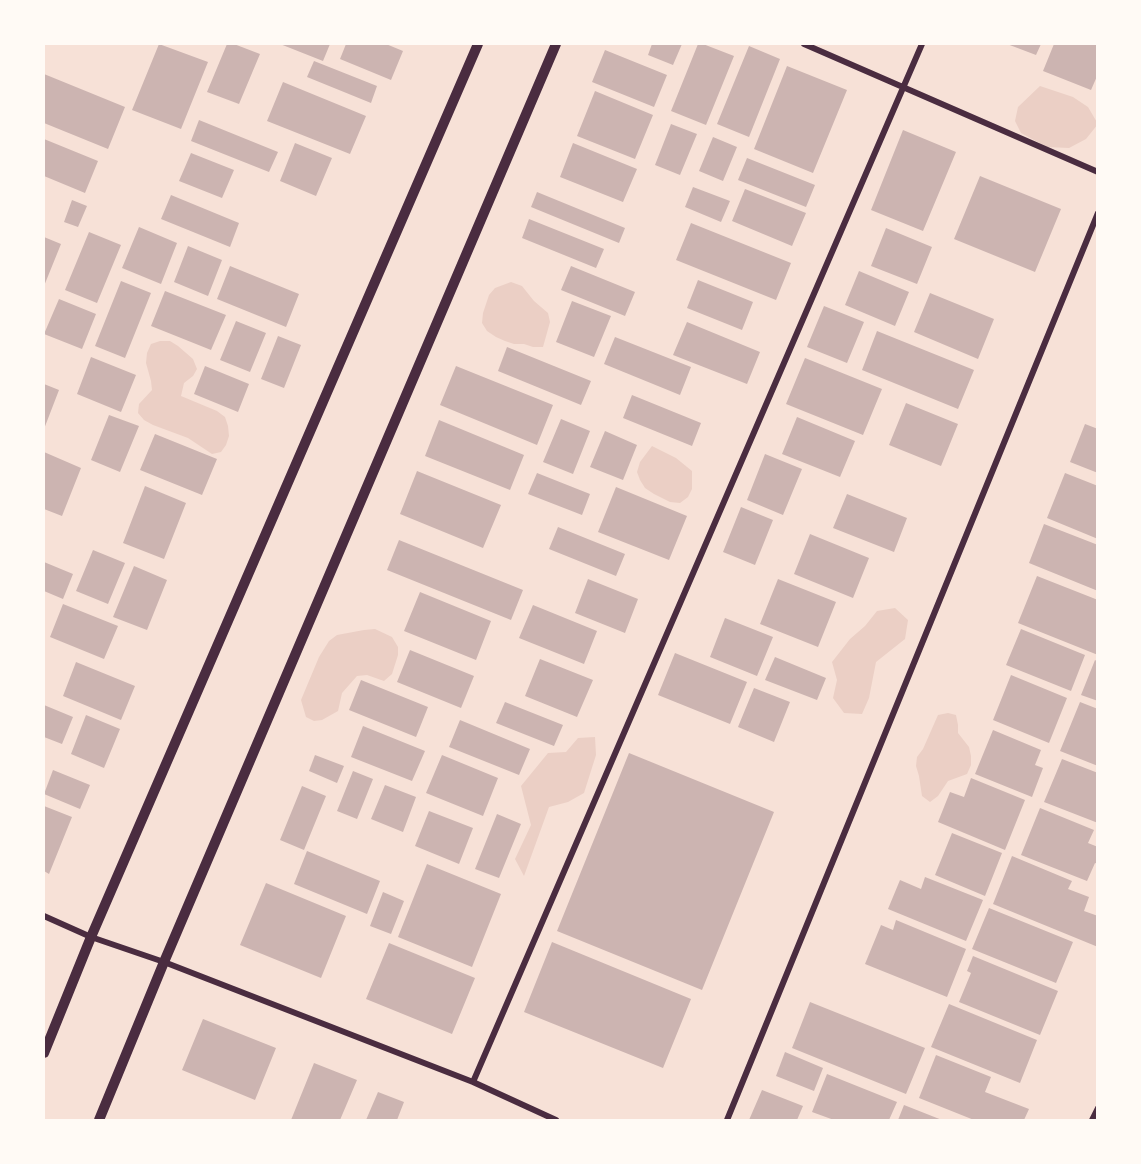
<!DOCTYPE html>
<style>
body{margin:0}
#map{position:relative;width:1141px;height:1164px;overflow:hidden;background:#f7e1d7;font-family:Karla,sans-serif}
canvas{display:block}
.frame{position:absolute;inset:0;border:45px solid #fffaf5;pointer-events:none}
</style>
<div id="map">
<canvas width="1141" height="1164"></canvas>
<div class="frame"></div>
</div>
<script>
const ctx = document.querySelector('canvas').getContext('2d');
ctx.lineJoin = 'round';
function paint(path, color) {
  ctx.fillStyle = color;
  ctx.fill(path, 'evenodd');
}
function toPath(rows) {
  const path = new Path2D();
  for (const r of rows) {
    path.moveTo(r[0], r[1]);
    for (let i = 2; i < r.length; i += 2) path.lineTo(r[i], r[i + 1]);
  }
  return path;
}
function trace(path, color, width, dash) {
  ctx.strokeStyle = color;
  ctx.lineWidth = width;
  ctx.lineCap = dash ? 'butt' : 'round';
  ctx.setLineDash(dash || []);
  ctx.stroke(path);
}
paint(toPath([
 [1040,86,1073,97,1088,107,1098,124,1086,139,1069,148,1047,147,1021,133,1015,121,1018,107],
 [511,282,522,286,534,301,548,313,550,322,543,347,533,347,524,344,514,344,505,341,496,337,487,331,482,323,483,313,489,295,495,288],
 [160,341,170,341,178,346,193,359,197,369,193,376,184,383,181,396,217,411,225,417,228,426,229,436,226,445,221,452,212,454,188,438,153,425,144,420,138,413,139,404,152,390,151,381,146,363,147,353,151,344],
 [652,446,676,458,692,471,692,489,688,497,680,503,670,502,654,494,645,488,640,480,637,472,640,462],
 [895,608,908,620,905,639,876,662,869,698,862,714,844,713,833,698,837,680,832,662,850,639,865,626,877,611],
 [375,629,392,637,398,647,398,655,392,674,384,681,367,675,357,676,342,693,338,711,322,720,314,721,306,717,301,700,319,657,329,641,337,635,364,630],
 [948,713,956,715,958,725,958,733,969,747,971,756,971,765,967,774,948,781,938,796,930,802,922,796,919,776,916,766,917,757,923,749,938,715],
 [595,737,596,755,584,793,568,802,549,807,524,876,515,859,531,825,521,786,548,753,566,752,578,738]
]), '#ebcfc5');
paint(toPath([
 [159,44,208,62,181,129,132,110],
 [227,44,234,44,260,54,239,104,207,92],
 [280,44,330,44,323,61],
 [346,44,386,44,403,51,391,80,340,59],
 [652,44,682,44,673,65,648,55],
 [698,44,703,44,734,56,706,125,671,111],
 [1007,44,1041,44,1036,55],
 [1054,44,1098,44,1098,74,1091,90,1043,71],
 [749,46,780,59,749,137,717,124],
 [605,50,667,75,654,107,592,82],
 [314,61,377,86,371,103,307,77],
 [787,66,847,90,813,173,754,149],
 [44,74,125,107,108,149,44,123],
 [283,82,366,116,350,154,267,121],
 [595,91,653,115,635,159,577,136],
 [199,120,278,152,269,172,191,141],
 [671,124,697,134,680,175,655,165],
 [903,130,956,152,923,231,871,210],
 [713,137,737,147,723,181,699,171],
 [44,139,98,161,85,193,44,176],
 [295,143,332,158,316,196,280,181],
 [573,143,637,169,623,202,560,177],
 [191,153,234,170,222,198,179,181],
 [747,158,815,185,806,207,738,180],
 [980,176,1061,209,1035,272,954,239],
 [693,187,730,201,721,222,685,207],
 [745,189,806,213,792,246,732,221],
 [537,192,625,228,619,243,531,207],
 [171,195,239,223,230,247,161,219],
 [72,200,87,206,78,227,64,222],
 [529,219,604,249,596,268,522,238],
 [691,223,791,263,776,300,676,260],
 [139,227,177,243,161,284,122,268],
 [886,228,932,247,917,284,871,266],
 [89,232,121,245,97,303,65,290],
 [44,237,61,244,44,286],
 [188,246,222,260,208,296,174,282],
 [230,266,299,294,286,327,217,299],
 [571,266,635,292,625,316,561,290],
 [859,271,909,292,895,326,845,305],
 [698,280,753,302,742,330,687,308],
 [121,281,151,293,125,358,95,346],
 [165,291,226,315,211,350,151,326],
 [930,293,994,319,978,359,914,332],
 [59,299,96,314,82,349,44,334],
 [572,301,611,316,594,357,556,342],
 [824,306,864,322,847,363,807,347],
 [236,321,266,333,250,372,220,360],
 [687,322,760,352,747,384,673,355],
 [877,331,974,370,958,409,862,370],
 [278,336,301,345,284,388,261,379],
 [615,337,691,367,680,395,604,364],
 [507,347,591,381,581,405,498,371],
 [91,357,136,375,121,412,77,394],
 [805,358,882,389,863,435,786,404],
 [205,366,249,384,238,412,194,394],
 [456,366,553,405,537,445,440,405],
 [44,384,59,390,44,429],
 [632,395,701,423,692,446,623,418],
 [906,403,958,424,941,466,889,445],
 [109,415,139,426,120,472,91,460],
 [797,417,855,441,840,477,782,454],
 [561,419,590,431,573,474,543,462],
 [439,420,524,455,510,490,425,456],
 [1085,424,1098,429,1098,473,1070,462],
 [605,431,637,445,623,480,590,467],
 [155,434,217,459,202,495,140,470],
 [44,452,81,468,62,516,44,509],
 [765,454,802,469,783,515,747,500],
 [417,471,501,505,483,548,400,514],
 [537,473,590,494,582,515,528,494],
 [1065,473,1098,486,1098,539,1047,518],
 [145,486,186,503,164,559,123,543],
 [616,487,687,516,669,560,598,532],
 [847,494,907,518,894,552,833,528],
 [741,507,773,520,755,565,723,552],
 [1044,524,1098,545,1098,591,1029,563],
 [558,527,625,554,616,576,549,549],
 [810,534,869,558,853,598,794,574],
 [399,540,523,590,511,620,387,570],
 [93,550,125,563,108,604,76,591],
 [44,562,73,574,63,599,44,591],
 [134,566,167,580,147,630,113,617],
 [1037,576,1098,600,1098,655,1018,623],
 [588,579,638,599,625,633,575,613],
 [778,579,836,602,818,647,760,624],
 [420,592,491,621,476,660,404,631],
 [63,604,118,626,104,659,50,637],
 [533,605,597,631,584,664,519,638],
 [725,618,773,637,757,676,710,657],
 [1021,629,1085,655,1071,691,1006,665],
 [410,650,474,676,461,708,397,682],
 [675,653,747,682,730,724,658,695],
 [775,657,826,678,817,700,765,680],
 [540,659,593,680,577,717,525,696],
 [1095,660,1098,662,1098,701,1081,695],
 [76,662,135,686,121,720,63,696],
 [1011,675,1067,698,1049,743,993,720],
 [361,680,428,707,416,737,349,710],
 [754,688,790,702,774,742,738,727],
 [505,702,563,725,554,746,496,723],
 [1080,702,1098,709,1098,766,1060,751],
 [44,705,73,717,62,744,44,737],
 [86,715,120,729,104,768,71,754],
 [460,720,530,749,519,775,449,747],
 [363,726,425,751,412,781,351,757],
 [993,730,1041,750,1035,765,1043,768,1032,797,975,774],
 [629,753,774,812,702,990,557,931],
 [315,755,344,766,337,783,309,771],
 [442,755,498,778,483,816,426,793],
 [1062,759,1098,773,1098,823,1044,802],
 [53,770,90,785,80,809,44,794],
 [353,771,373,779,357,819,337,811],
 [971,778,1025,800,1005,850,938,822,950,792,964,797],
 [385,785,416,797,403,832,371,819],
 [302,786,326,796,304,850,280,840],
 [44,806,72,817,49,874,44,871],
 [1040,808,1094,830,1088,843,1098,847,1098,864,1095,863,1087,881,1021,855],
 [429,811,473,828,459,864,415,846],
 [497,814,521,824,499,878,475,869],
 [952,833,1002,853,985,896,935,875],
 [307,851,380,881,367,914,294,884],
 [1012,856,1072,881,1068,889,1089,897,1084,911,1098,916,1098,947,993,904],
 [427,864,501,894,472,967,398,937],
 [925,877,983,900,966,941,888,909,900,880,921,889],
 [266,883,346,916,321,978,240,945],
 [383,892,404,901,391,934,370,926],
 [989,908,1073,942,1056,983,972,949],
 [896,920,966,949,947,997,865,964,881,925,893,930],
 [552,942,691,999,663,1068,524,1012],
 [389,943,475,978,452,1034,366,999],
 [973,956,1058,991,1040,1035,959,1002,971,973,967,971],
 [810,1002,925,1048,906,1094,792,1048],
 [949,1004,1037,1040,1020,1083,931,1047],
 [203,1019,276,1048,255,1100,182,1070],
 [785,1052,823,1068,814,1091,776,1076],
 [936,1055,991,1077,985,1092,1029,1109,1024,1120,974,1120,919,1098],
 [314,1063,357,1080,340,1120,291,1120],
 [827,1074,897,1102,889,1120,834,1120,812,1112],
 [762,1090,803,1106,797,1120,749,1120],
 [378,1092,404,1102,397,1120,366,1120],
 [904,1105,942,1120,898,1120]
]), '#ccb4b1');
trace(toPath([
 [804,44,1098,172],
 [44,916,91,937,164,962,473,1082,556,1120],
 [473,1082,922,44],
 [727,1120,1098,213],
 [1092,1120,1098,1108]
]), '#4a2c40', 6);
trace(toPath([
 [44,1053,91,937,478,44],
 [99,1120,164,962,556,44]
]), '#4a2c40', 10);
</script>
